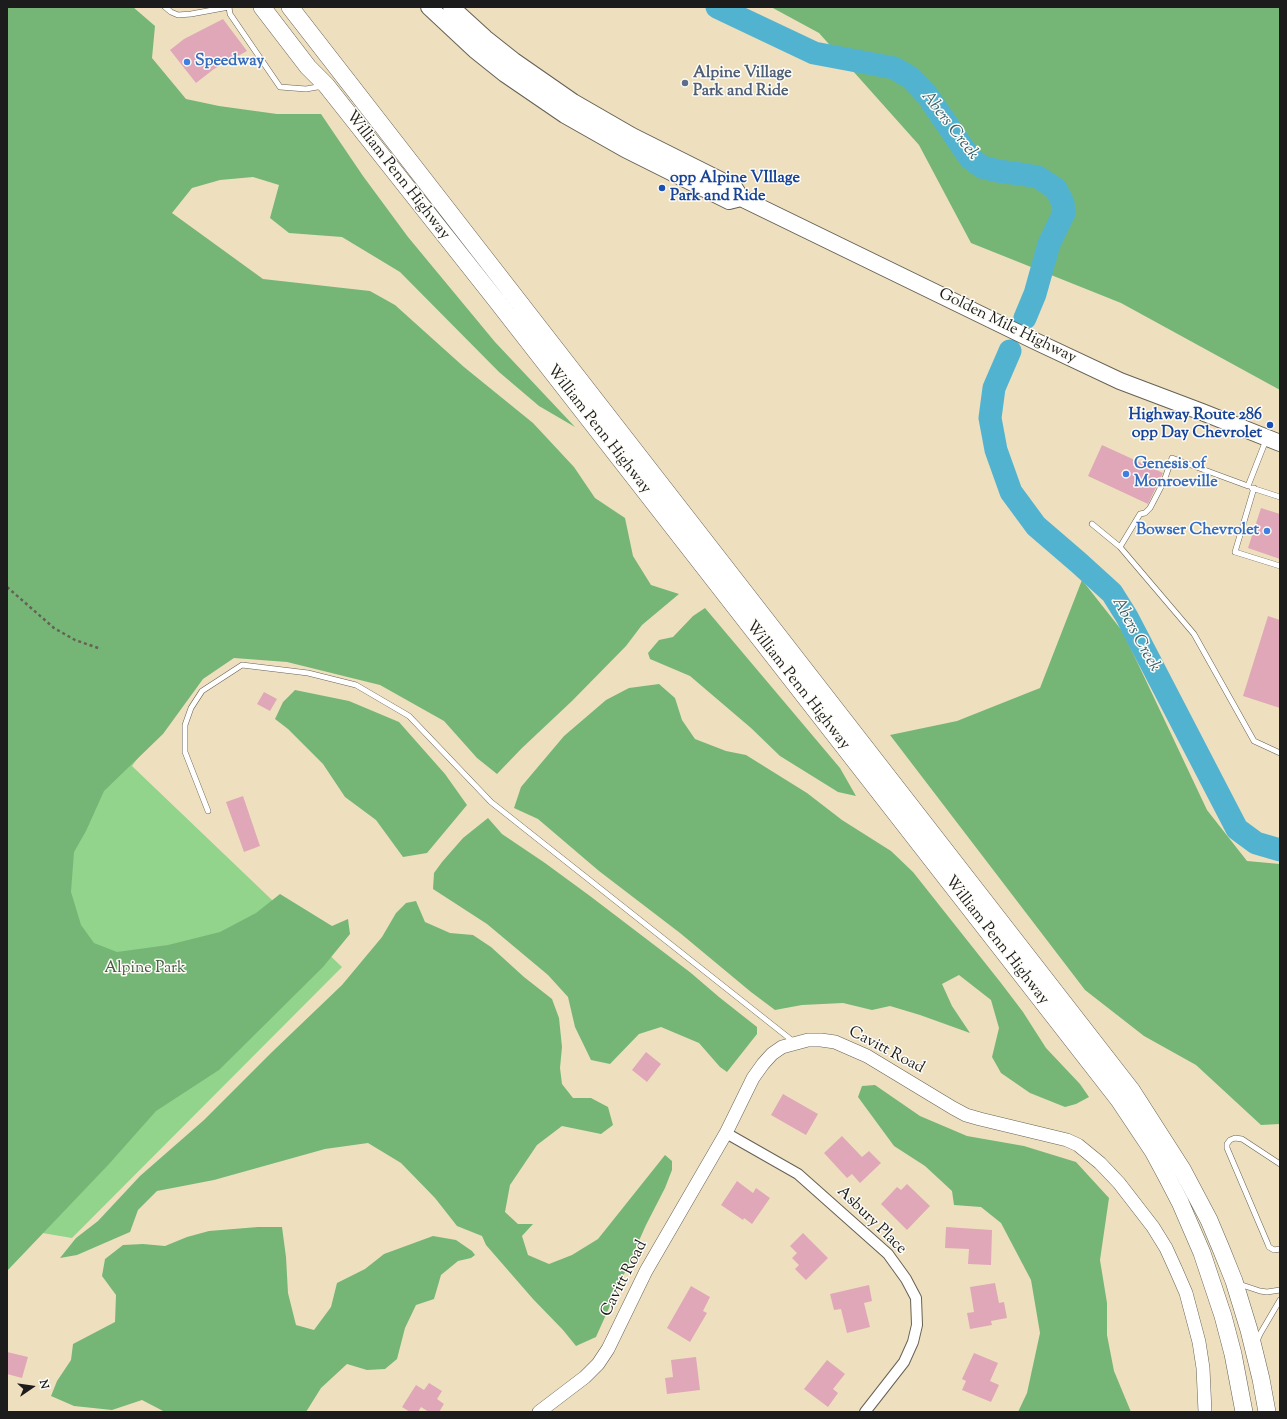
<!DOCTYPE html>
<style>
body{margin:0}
#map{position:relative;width:1287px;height:1419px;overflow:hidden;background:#eee0be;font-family:"Sorts Mill Goudy",serif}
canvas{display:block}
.frame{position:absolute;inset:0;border:8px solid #1c1c1c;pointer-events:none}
.north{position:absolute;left:12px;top:1367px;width:40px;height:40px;-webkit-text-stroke:3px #fdfcf7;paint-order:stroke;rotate:77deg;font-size:11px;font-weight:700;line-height:16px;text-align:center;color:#1c1c1c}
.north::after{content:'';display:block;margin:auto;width:14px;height:18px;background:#1c1c1c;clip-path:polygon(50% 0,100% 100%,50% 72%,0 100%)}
</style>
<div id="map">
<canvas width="1287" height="1419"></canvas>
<div class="frame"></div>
<div class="north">N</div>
</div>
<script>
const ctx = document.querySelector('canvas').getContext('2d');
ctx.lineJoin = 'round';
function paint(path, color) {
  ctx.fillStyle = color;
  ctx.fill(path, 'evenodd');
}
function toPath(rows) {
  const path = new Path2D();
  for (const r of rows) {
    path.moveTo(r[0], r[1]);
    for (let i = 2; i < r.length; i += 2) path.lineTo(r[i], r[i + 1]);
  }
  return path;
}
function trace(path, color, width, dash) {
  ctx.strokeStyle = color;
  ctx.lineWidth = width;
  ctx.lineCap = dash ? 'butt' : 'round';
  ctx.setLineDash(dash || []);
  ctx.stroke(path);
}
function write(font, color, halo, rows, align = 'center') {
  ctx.font = font + ' "Sorts Mill Goudy",serif';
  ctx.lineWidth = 3;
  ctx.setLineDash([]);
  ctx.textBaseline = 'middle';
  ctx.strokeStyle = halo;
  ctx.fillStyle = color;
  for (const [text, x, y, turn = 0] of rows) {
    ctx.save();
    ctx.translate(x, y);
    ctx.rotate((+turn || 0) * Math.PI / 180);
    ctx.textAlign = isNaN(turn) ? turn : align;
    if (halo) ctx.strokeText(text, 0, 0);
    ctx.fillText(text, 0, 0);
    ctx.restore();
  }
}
paint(toPath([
 [7,479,245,612,132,766,342,967,72,1238,7,1227]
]), '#92d48b');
paint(toPath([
 [7,7,133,7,155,26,152,58,186,99,219,106,277,114,321,114,363,176,408,237,495,342,575,427,539,406,499,372,400,272,342,237,289,233,270,218,279,185,253,177,220,180,192,188,172,213,263,279,370,291,395,305,464,367,533,423,574,467,595,498,625,518,633,556,651,585,679,594,642,625,626,646,572,701,522,748,497,774,477,758,444,721,380,685,287,662,234,658,203,679,163,734,104,791,86,831,74,852,71,892,81,925,94,943,117,952,168,945,220,932,256,913,280,894,332,926,348,919,350,934,323,967,219,1070,156,1111,109,1164,7,1271],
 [771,7,1280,7,1280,390,1121,303,971,243,919,145,819,33],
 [1082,580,1123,632,1207,810,1247,861,1280,864,1280,1124,1261,1125,1196,1065,1144,1036,1085,990,890,735,957,721,1040,688],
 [705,608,840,768,856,796,838,792,780,756,751,728,690,676,650,659,648,653,659,640,673,637,693,616],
 [659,684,675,698,682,720,695,739,726,751,746,755,807,793,842,820,891,851,913,872,1001,983,1023,1012,1046,1048,1080,1084,1089,1097,1076,1104,1065,1107,1030,1093,1001,1073,992,1057,999,1028,991,1000,959,975,942,984,952,1006,970,1033,920,1015,890,1006,872,1010,843,1003,802,1005,775,1010,751,992,680,933,599,871,538,819,514,808,521,787,564,736,606,700,629,688],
 [295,690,349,701,399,722,445,774,467,805,427,853,403,857,376,820,345,797,323,764,288,729,275,719,283,702],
 [488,818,502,834,545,863,590,896,691,973,719,997,757,1027,757,1034,727,1072,720,1067,699,1043,661,1027,639,1034,610,1064,591,1060,575,1027,568,997,548,975,487,924,433,889,434,873,442,862,463,838],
 [416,901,425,922,450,933,473,935,491,947,524,977,552,999,559,1018,562,1047,560,1068,562,1084,573,1098,591,1098,608,1107,613,1125,601,1134,562,1126,537,1145,510,1185,505,1212,518,1224,533,1224,522,1236,528,1255,549,1264,572,1255,598,1239,665,1155,672,1161,672,1170,665,1188,646,1225,596,1337,576,1346,563,1330,533,1299,486,1245,482,1236,457,1226,435,1198,401,1163,368,1143,325,1149,214,1180,157,1191,138,1210,130,1232,77,1255,60,1258,76,1238,98,1221,140,1176,204,1120,272,1052,342,985,382,937,396,913,406,903],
 [875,1085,920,1116,967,1136,1024,1146,1076,1162,1109,1198,1100,1260,1107,1303,1107,1335,1114,1371,1131,1412,1018,1412,1027,1393,1040,1333,1031,1280,1001,1223,981,1207,954,1205,952,1191,925,1166,894,1146,858,1097,862,1086],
 [258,1227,282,1227,286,1257,288,1293,296,1325,314,1330,331,1307,337,1283,365,1269,384,1254,433,1236,456,1240,472,1251,475,1255,471,1258,458,1261,441,1275,434,1299,416,1305,405,1328,397,1359,385,1369,367,1370,347,1364,321,1388,306,1412,165,1412,142,1400,112,1410,74,1406,51,1396,57,1381,71,1360,73,1344,115,1322,116,1295,102,1276,105,1259,123,1245,143,1244,165,1246,187,1237,209,1231]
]), '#75b677');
trace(toPath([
 [717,7,814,53,894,68,911,78,927,95,970,158,982,167,998,171,1020,174,1038,177,1056,189,1063,203,1064,213,1049,244,1035,294,1025,318],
 [1010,351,994,388,990,418,996,450,1011,492,1036,526,1079,563,1112,593,1127,617,1237,829,1256,843,1280,850]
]), '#52b3d1', 23);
paint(toPath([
 [223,19,247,51,214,69,196,83,170,50,184,39],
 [1102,445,1163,473,1148,504,1088,476],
 [1261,508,1280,514,1280,559,1248,548],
 [1268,616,1280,620,1280,708,1243,696],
 [264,692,277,699,270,711,257,704],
 [243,796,260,846,244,852,226,802],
 [646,1052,661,1064,647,1082,632,1070],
 [783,1094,818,1114,806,1135,771,1115],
 [842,1136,862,1157,869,1151,881,1163,860,1183,852,1174,847,1178,824,1153],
 [737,1181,753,1193,756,1188,770,1198,752,1224,744,1218,743,1220,721,1205],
 [907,1184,930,1206,907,1230,881,1204,897,1187,901,1190],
 [946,1227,992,1230,991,1265,968,1264,969,1249,945,1248],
 [803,1233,828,1258,806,1280,795,1269,799,1265,792,1258,797,1253,790,1246],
 [995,1283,999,1303,1004,1302,1007,1318,991,1321,992,1325,970,1329,967,1313,974,1312,970,1287],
 [869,1285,872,1301,864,1303,870,1327,847,1333,841,1309,834,1310,830,1294],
 [691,1286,710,1297,703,1311,707,1313,690,1342,667,1328],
 [7,1352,28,1357,22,1378,7,1374],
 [974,1353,998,1363,990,1381,999,1385,991,1402,962,1390,966,1381,962,1379],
 [696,1357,700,1390,667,1394,665,1378,673,1377,671,1360],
 [827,1360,845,1374,833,1389,838,1393,828,1407,804,1389],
 [429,1383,442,1391,437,1399,444,1404,439,1412,429,1412,421,1407,418,1412,410,1412,402,1407,416,1385,424,1390]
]), '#dfa7b8');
const service = toPath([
 [165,7,171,12,178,15,191,14,229,7],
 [229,7,230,14,280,87,306,89,323,86],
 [1266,440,1248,486,1172,458,1164,481,1150,508,1145,513,1140,514,1120,547,1194,634,1254,741,1280,753],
 [1252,488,1280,497],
 [1254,488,1235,552,1280,566],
 [1092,524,1120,547],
 [208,811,185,752,185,725,191,708,202,691,242,665,308,673,356,685,409,716,491,802,794,1042],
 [1280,1164,1242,1139,1235,1138,1230,1140,1227,1144,1227,1148,1267,1242,1269,1247,1274,1250,1280,1249],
 [1239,1284,1260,1291,1267,1292,1280,1290],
 [1257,1341,1260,1334,1280,1300]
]);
const minor = toPath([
 [726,1133,798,1174,888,1254,906,1279,916,1298,917,1325,913,1342,904,1362,865,1412]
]);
const tertiary = toPath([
 [539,1412,585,1377,598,1364,608,1349,646,1271,726,1133,753,1078,763,1064,772,1054,782,1047,808,1040,821,1040,835,1042,867,1056,953,1108,966,1115,980,1119,1067,1140,1078,1145,1100,1163,1119,1183,1153,1227,1166,1248,1176,1270,1186,1293,1199,1342,1203,1368,1205,1412]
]);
const primary = toPath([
 [429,7,475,50,505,74,565,115,625,149,729,201,741,198],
 [451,7,485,38,514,61,573,102,632,136,734,187,741,198,1035,341,1120,381,1202,412,1280,443]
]);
const trunk = toPath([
 [262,7,308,67,326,85,496,300,1119,1100,1153,1151,1167,1177,1180,1202,1202,1253,1223,1316,1233,1354,1244,1412],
 [290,7,1132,1091,1182,1169,1209,1220,1222,1251,1234,1281,1249,1330,1261,1379,1267,1412]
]);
trace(service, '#666155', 6);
trace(minor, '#666155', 12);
trace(tertiary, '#666155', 14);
trace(primary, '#666155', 18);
trace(trunk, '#666155', 18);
trace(toPath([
 [7,587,54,628,75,640,101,649]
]), '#666155', 2.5, [3, 3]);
trace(service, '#fff', 5);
trace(minor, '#fff', 10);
trace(tertiary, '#fff', 13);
trace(primary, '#fff', 16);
trace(trunk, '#fff', 17);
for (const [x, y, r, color] of [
 [187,62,4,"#3f7fe0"],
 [685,83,4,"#5c6f8a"],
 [662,188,4,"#1a4fb4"],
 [1270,425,4,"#1a4fb4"],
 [1126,474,4,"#3f7fe0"],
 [1267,531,4,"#3f7fe0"]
]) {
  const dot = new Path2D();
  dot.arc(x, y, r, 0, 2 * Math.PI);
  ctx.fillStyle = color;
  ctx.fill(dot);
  trace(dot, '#fdfcf7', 1.5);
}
write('bold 16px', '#366cbe', '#fdfcf7', [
 ["Speedway",195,62],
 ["Genesis of",1134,465],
 ["Monroeville",1134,483],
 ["Bowser Chevrolet",1259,531,"right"]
], 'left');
write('bold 16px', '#4e5e75', '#fdfcf7', [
 ["Alpine Village",693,74],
 ["Park and Ride",693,92]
], 'left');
write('16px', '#1c1c1c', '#fdfcf7', [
 ["William Penn Highway",397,176,52],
 ["Golden Mile Highway",1007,327,26],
 ["William Penn Highway",598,430,52],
 ["William Penn Highway",797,686,52],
 ["William Penn Highway",996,941,52],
 ["Cavitt Road",886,1051,28],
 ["Asbury Place",871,1221,44],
 ["Cavitt Road",625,1279,-63]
]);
write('bold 16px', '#164399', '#fdfcf7', [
 ["opp Alpine VIllage",670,179],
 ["Park and Ride",670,197],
 ["Highway Route 286",1262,416,"right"],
 ["opp Day Chevrolet",1262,434,"right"]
], 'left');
write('16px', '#455c43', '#fdfcf7', [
 ["Alpine Park",145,969]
]);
write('italic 17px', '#34606d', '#fdfcf7', [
 ["Abers Creek",949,126,52],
 ["Abers Creek",1135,635,61]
]);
</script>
